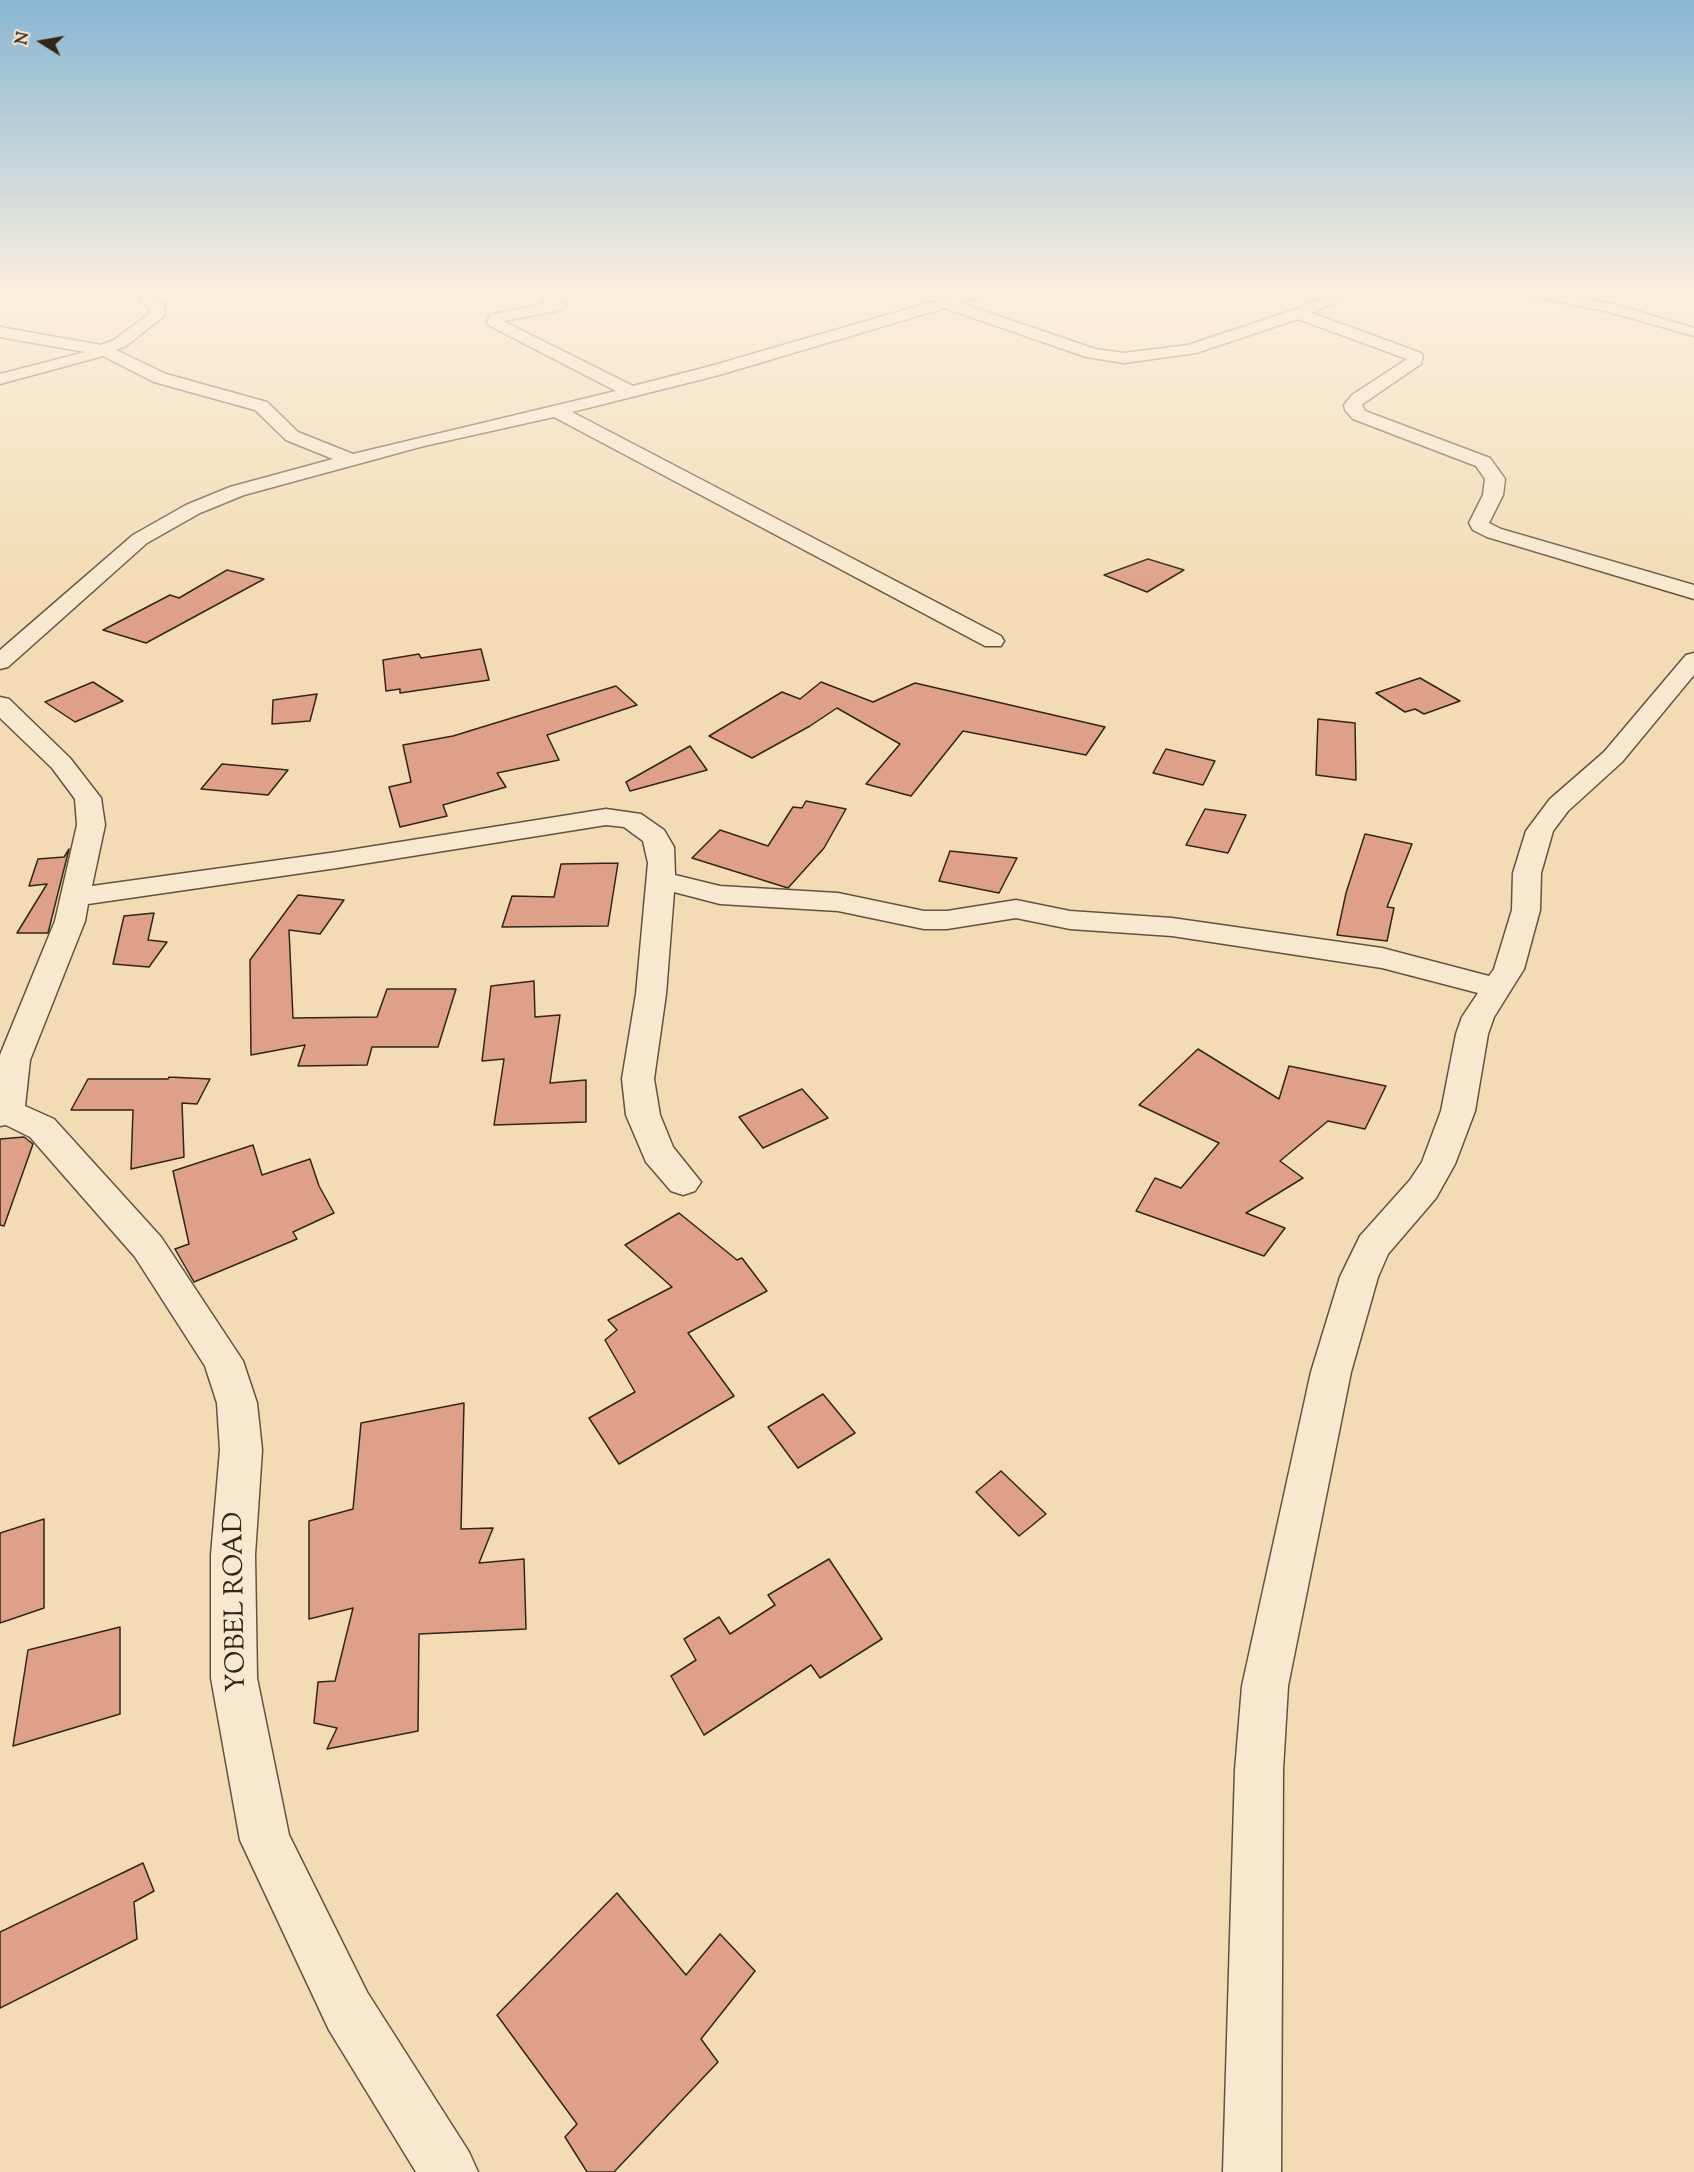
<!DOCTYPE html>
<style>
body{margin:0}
#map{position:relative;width:1694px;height:2172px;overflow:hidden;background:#f3dcb5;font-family:"Sorts Mill Goudy",serif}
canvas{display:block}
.north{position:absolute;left:12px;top:12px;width:60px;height:60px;-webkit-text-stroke:4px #f7e8cf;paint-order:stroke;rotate:281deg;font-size:16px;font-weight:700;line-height:24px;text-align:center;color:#32251a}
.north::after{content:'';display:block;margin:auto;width:21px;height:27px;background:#32251a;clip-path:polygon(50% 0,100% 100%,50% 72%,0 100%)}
</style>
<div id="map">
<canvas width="1694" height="2172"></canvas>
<div class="north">N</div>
</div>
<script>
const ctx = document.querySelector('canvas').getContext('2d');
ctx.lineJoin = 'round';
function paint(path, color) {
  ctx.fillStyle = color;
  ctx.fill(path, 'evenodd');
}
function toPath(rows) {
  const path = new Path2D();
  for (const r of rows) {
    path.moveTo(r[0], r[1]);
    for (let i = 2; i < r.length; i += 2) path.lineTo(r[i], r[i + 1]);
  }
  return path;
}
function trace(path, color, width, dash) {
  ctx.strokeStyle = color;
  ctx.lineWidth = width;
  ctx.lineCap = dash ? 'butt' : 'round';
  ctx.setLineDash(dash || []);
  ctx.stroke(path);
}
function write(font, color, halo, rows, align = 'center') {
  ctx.font = font + ' "Sorts Mill Goudy",serif';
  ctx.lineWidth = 4.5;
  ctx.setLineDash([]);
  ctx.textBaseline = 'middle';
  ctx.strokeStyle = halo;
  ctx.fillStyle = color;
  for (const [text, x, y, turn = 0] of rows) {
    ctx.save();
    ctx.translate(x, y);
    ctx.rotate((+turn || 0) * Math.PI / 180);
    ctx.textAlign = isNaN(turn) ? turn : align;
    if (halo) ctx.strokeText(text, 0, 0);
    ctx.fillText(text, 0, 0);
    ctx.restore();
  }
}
const building = toPath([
 [1148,559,1184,570,1147,592,1104,575,1148,559],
 [227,570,264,579,146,643,103,630,170,595,179,598,227,570],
 [481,649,489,680,400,693,400,689,386,691,383,660,419,654,421,658,481,649],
 [1420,678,1460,701,1424,714,1415,709,1405,712,1376,693,1420,678],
 [93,682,123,701,75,722,45,702,93,682],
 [821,682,873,702,915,683,1105,727,1086,755,963,731,911,796,866,784,900,744,837,708,810,726,752,758,709,736,782,692,800,699,821,682],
 [616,686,637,705,547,735,559,760,497,773,506,787,443,805,447,816,400,827,389,787,411,782,403,745,453,736,616,686],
 [317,694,310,721,272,724,273,700,317,694],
 [1318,719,1355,723,1356,780,1316,775,1318,719],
 [690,746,707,770,630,791,626,782,690,746],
 [1166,749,1215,761,1203,785,1153,773,1166,749],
 [222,764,288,770,268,795,201,789,222,764],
 [806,801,846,809,824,848,788,888,692,858,720,830,768,846,793,807,802,808,806,801],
 [1205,809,1246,815,1228,853,1186,845,1205,809],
 [1365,834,1412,844,1387,907,1394,908,1387,941,1337,935,1346,893,1365,834],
 [69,849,48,933,17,933,47,884,29,886,38,859,64,857,69,849],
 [950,851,1017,858,999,893,939,881,950,851],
 [618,863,608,926,502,927,512,896,554,897,561,864,618,863],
 [298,895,344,900,320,934,289,930,293,1018,377,1017,387,989,456,989,438,1047,372,1047,367,1065,298,1066,305,1045,251,1055,250,960,298,895],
 [154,913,148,940,167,942,149,967,113,964,124,916,154,913],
 [534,981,535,1017,560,1015,550,1083,586,1080,586,1122,494,1125,504,1059,482,1061,491,986,534,981],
 [1198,1049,1279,1099,1289,1066,1386,1086,1365,1129,1328,1121,1280,1161,1303,1178,1246,1213,1285,1228,1264,1256,1136,1211,1155,1178,1181,1188,1219,1143,1139,1105,1198,1049],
 [169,1077,210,1079,197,1104,182,1103,184,1157,131,1169,133,1110,71,1110,88,1079,168,1079,169,1077],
 [802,1089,828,1118,763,1148,739,1117,802,1089],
 [24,1137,33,1144,4,1226,0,1225,0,1139,24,1137],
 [253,1145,262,1175,310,1159,319,1186,334,1213,293,1232,297,1239,194,1282,175,1249,189,1244,173,1171,253,1145],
 [679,1213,737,1260,742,1258,767,1291,688,1333,734,1396,619,1464,589,1418,635,1392,605,1340,617,1330,608,1320,672,1287,625,1245,679,1213],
 [823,1394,855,1433,798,1468,768,1427,823,1394],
 [464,1403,461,1529,493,1528,479,1563,524,1559,526,1629,419,1634,418,1731,327,1749,337,1728,314,1723,318,1682,335,1681,353,1608,309,1619,309,1521,353,1509,361,1423,464,1403],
 [1001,1471,1046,1514,1019,1536,976,1492,1001,1471],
 [44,1519,44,1608,0,1623,0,1533,44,1519],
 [829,1559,882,1639,820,1678,811,1665,704,1735,671,1676,696,1660,684,1639,719,1617,730,1634,775,1605,768,1595,829,1559],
 [120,1627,120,1714,13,1746,28,1650,120,1627],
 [143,1863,154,1891,134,1902,137,1939,0,2008,0,1932,143,1863],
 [617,1893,686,1975,720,1934,755,1971,701,2039,718,2062,614,2172,587,2172,565,2137,577,2124,497,2015,617,1893]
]);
paint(building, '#dfa089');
trace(building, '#32251a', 1.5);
const minor = toPath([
 [148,289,163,289,155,298,165,307,164,316,126,346,116,350,166,374,267,402,298,432,353,454,616,391,490,326,487,323,490,315,546,303,535,289,550,289,565,306,557,311,503,321,633,386,707,367,977,289,1000,289,998,292,961,303,1095,349,1124,353,1188,345,1297,309,1344,289,1363,289,1312,313,1421,353,1423,356,1421,364,1364,403,1362,405,1365,411,1490,458,1505,479,1503,495,1489,523,1501,529,1694,585,1694,599,1487,537,1473,530,1469,523,1483,495,1485,479,1476,466,1353,419,1345,410,1344,405,1352,395,1407,359,1298,319,1196,353,1124,363,1086,357,945,308,719,375,572,412,1001,636,1004,641,1001,646,985,646,554,417,424,446,244,495,200,513,147,543,8,667,0,669,0,650,133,535,186,505,230,487,333,459,286,440,255,410,154,382,103,356,0,384,0,374,85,352,0,337,0,327,101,345,114,340,149,314,149,308,139,299,148,289],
 [1508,289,1537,289,1617,305,1694,328,1694,336,1609,312,1510,292,1508,289],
 [1694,653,1694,675,1622,762,1568,811,1553,831,1541,873,1540,910,1524,969,1494,1017,1488,1034,1475,1111,1455,1164,1436,1198,1388,1254,1378,1277,1351,1372,1288,1686,1283,1770,1281,2172,1223,2172,1235,1770,1242,1686,1311,1372,1340,1277,1360,1236,1410,1180,1422,1162,1441,1111,1456,1034,1462,1017,1478,993,1382,968,1172,936,1070,929,1016,918,947,929,924,929,838,911,720,904,674,892,666,994,654,1079,660,1115,673,1147,701,1182,695,1191,683,1195,671,1191,646,1162,626,1115,622,1079,636,994,648,863,643,841,624,827,606,825,337,868,88,904,85,921,30,1060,25,1106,54,1119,161,1237,243,1361,257,1403,262,1450,255,1555,257,1678,289,1835,367,1992,469,2152,478,2172,416,2172,329,2030,240,1840,211,1678,211,1555,220,1450,217,1403,205,1366,135,1257,30,1137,6,1125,0,1126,0,1055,55,921,77,825,75,799,52,768,0,718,0,697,9,699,70,758,101,798,105,825,92,886,337,852,606,809,641,814,664,830,674,847,675,875,720,886,838,893,924,911,947,911,1016,900,1070,911,1172,918,1382,948,1489,976,1494,969,1512,910,1513,873,1526,831,1550,799,1604,752,1686,655,1694,653]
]);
trace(minor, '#625341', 3);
paint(minor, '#f7e8cf');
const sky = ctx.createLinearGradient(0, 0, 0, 593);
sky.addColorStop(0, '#89b6d3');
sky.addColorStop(0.49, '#faefde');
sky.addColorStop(1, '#faefde00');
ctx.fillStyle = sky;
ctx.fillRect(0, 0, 1694, 593);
write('27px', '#32251a', '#f7e8cf', [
 ["YOBEL ROAD",238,1602,-91]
]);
</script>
